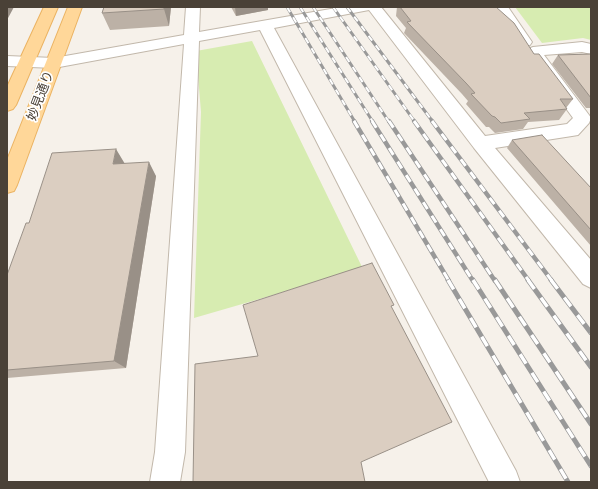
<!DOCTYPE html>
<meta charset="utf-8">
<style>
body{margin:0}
#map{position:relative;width:598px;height:489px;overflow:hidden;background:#f6f1ea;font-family:Signika,sans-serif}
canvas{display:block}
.frame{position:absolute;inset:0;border:8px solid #4a4137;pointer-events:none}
</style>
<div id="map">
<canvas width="598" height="489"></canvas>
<div class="frame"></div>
</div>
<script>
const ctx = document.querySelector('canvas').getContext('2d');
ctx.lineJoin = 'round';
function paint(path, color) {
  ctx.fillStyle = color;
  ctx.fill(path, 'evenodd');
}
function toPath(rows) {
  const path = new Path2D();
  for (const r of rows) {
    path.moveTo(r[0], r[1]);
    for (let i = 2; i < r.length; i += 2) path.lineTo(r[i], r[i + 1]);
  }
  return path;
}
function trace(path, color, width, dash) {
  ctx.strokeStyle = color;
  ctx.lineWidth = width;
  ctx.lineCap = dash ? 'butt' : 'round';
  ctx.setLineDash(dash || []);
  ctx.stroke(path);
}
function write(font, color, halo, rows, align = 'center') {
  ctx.font = font + ' Signika,"Noto Sans JP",sans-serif';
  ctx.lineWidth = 3.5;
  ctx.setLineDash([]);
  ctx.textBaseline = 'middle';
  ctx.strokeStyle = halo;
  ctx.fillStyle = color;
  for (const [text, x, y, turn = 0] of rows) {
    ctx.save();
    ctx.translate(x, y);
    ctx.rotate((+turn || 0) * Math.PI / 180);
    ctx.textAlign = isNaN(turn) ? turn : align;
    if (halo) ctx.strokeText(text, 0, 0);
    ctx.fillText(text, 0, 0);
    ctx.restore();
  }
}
paint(toPath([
 [515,7,591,7,591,40,583,38,542,43],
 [252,41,363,269,194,318,201,112,196,51]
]), '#d7ecb1');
const minor = toPath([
 [186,7,200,7,199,32,342,7,381,7,485,136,567,124,573,118,525,52,528,49,533,47,582,42,591,44,591,54,582,52,544,55,589,115,591,118,589,123,578,135,572,136,495,148,591,260,591,288,583,284,474,148,369,10,274,28,516,471,520,482,489,482,260,30,199,41,185,452,180,482,150,482,155,452,184,44,54,68,7,66,7,56,54,58,184,35,186,7],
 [494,7,508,7,532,42,530,45,525,46,520,45,494,7]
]);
const major = toPath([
 [44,7,58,7,16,105,13,109,7,111,7,87,44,7],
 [68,7,82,7,17,185,14,191,7,193,7,160,68,7]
]);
trace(minor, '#c2b8ab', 2);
trace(major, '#ebb362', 2);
paint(minor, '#fff');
paint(major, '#ffd799');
const railFar2 = toPath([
 [287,7,355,122],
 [300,7,373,122],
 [313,7,389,122],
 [333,7,415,122],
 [347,7,433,122]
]);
const railFar1 = toPath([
 [354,121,449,281],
 [372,121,473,281],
 [389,121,495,281],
 [414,121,529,281],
 [432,121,552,281]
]);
const rail = toPath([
 [448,280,568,482],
 [473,280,591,466],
 [495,280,591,424],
 [528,280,591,367],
 [551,280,591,333]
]);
trace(railFar2, '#999', 3);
trace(railFar1, '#999', 4.5);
trace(rail, '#999', 5);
trace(railFar2, '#fff', 2, [6]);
trace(railFar1, '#fff', 3, [8]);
trace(rail, '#fff', 3.5, [11]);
paint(toPath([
 [104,7,171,7,169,26,110,30,102,13],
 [231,7,268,7,268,10,236,16],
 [397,7,496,7,534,54,573,99,566,108,567,109,559,120,528,122,523,129,495,133,489,127,486,127,466,104,468,101,462,94,404,33,406,28,396,16],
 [591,54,591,108,586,108,552,64,558,55],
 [512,140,591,188,591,246,507,148],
 [124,163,156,176,126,368,7,378,7,275,29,223]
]), '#bcb1a6');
paint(toPath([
 [7,7,14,7,7,20],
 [164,7,171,7,169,26,164,9],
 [235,7,268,7,268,10,236,16],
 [116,149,125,164,113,164],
 [149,162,156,176,126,368,114,361]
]), '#999087');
const building = toPath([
 [104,7,164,7,164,9,102,13,104,7],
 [400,7,496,7,514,23,534,54,539,54,573,99,560,99,567,109,524,113,530,119,501,123,495,117,492,116,471,94,475,93,466,83,407,22,411,21,400,7],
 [591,54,591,98,558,55,591,54],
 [542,135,591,188,591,230,512,140,542,135],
 [116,149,113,164,149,162,114,361,7,370,7,275,26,223,29,223,52,153,116,149],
 [372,263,394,305,391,306,452,422,361,462,365,482,193,482,195,364,258,356,243,305,372,263]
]);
paint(building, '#dbcec1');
trace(building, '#999087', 1);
write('13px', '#4a4137', '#fff', [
 ["妙見通り",41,96,-69]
]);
</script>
